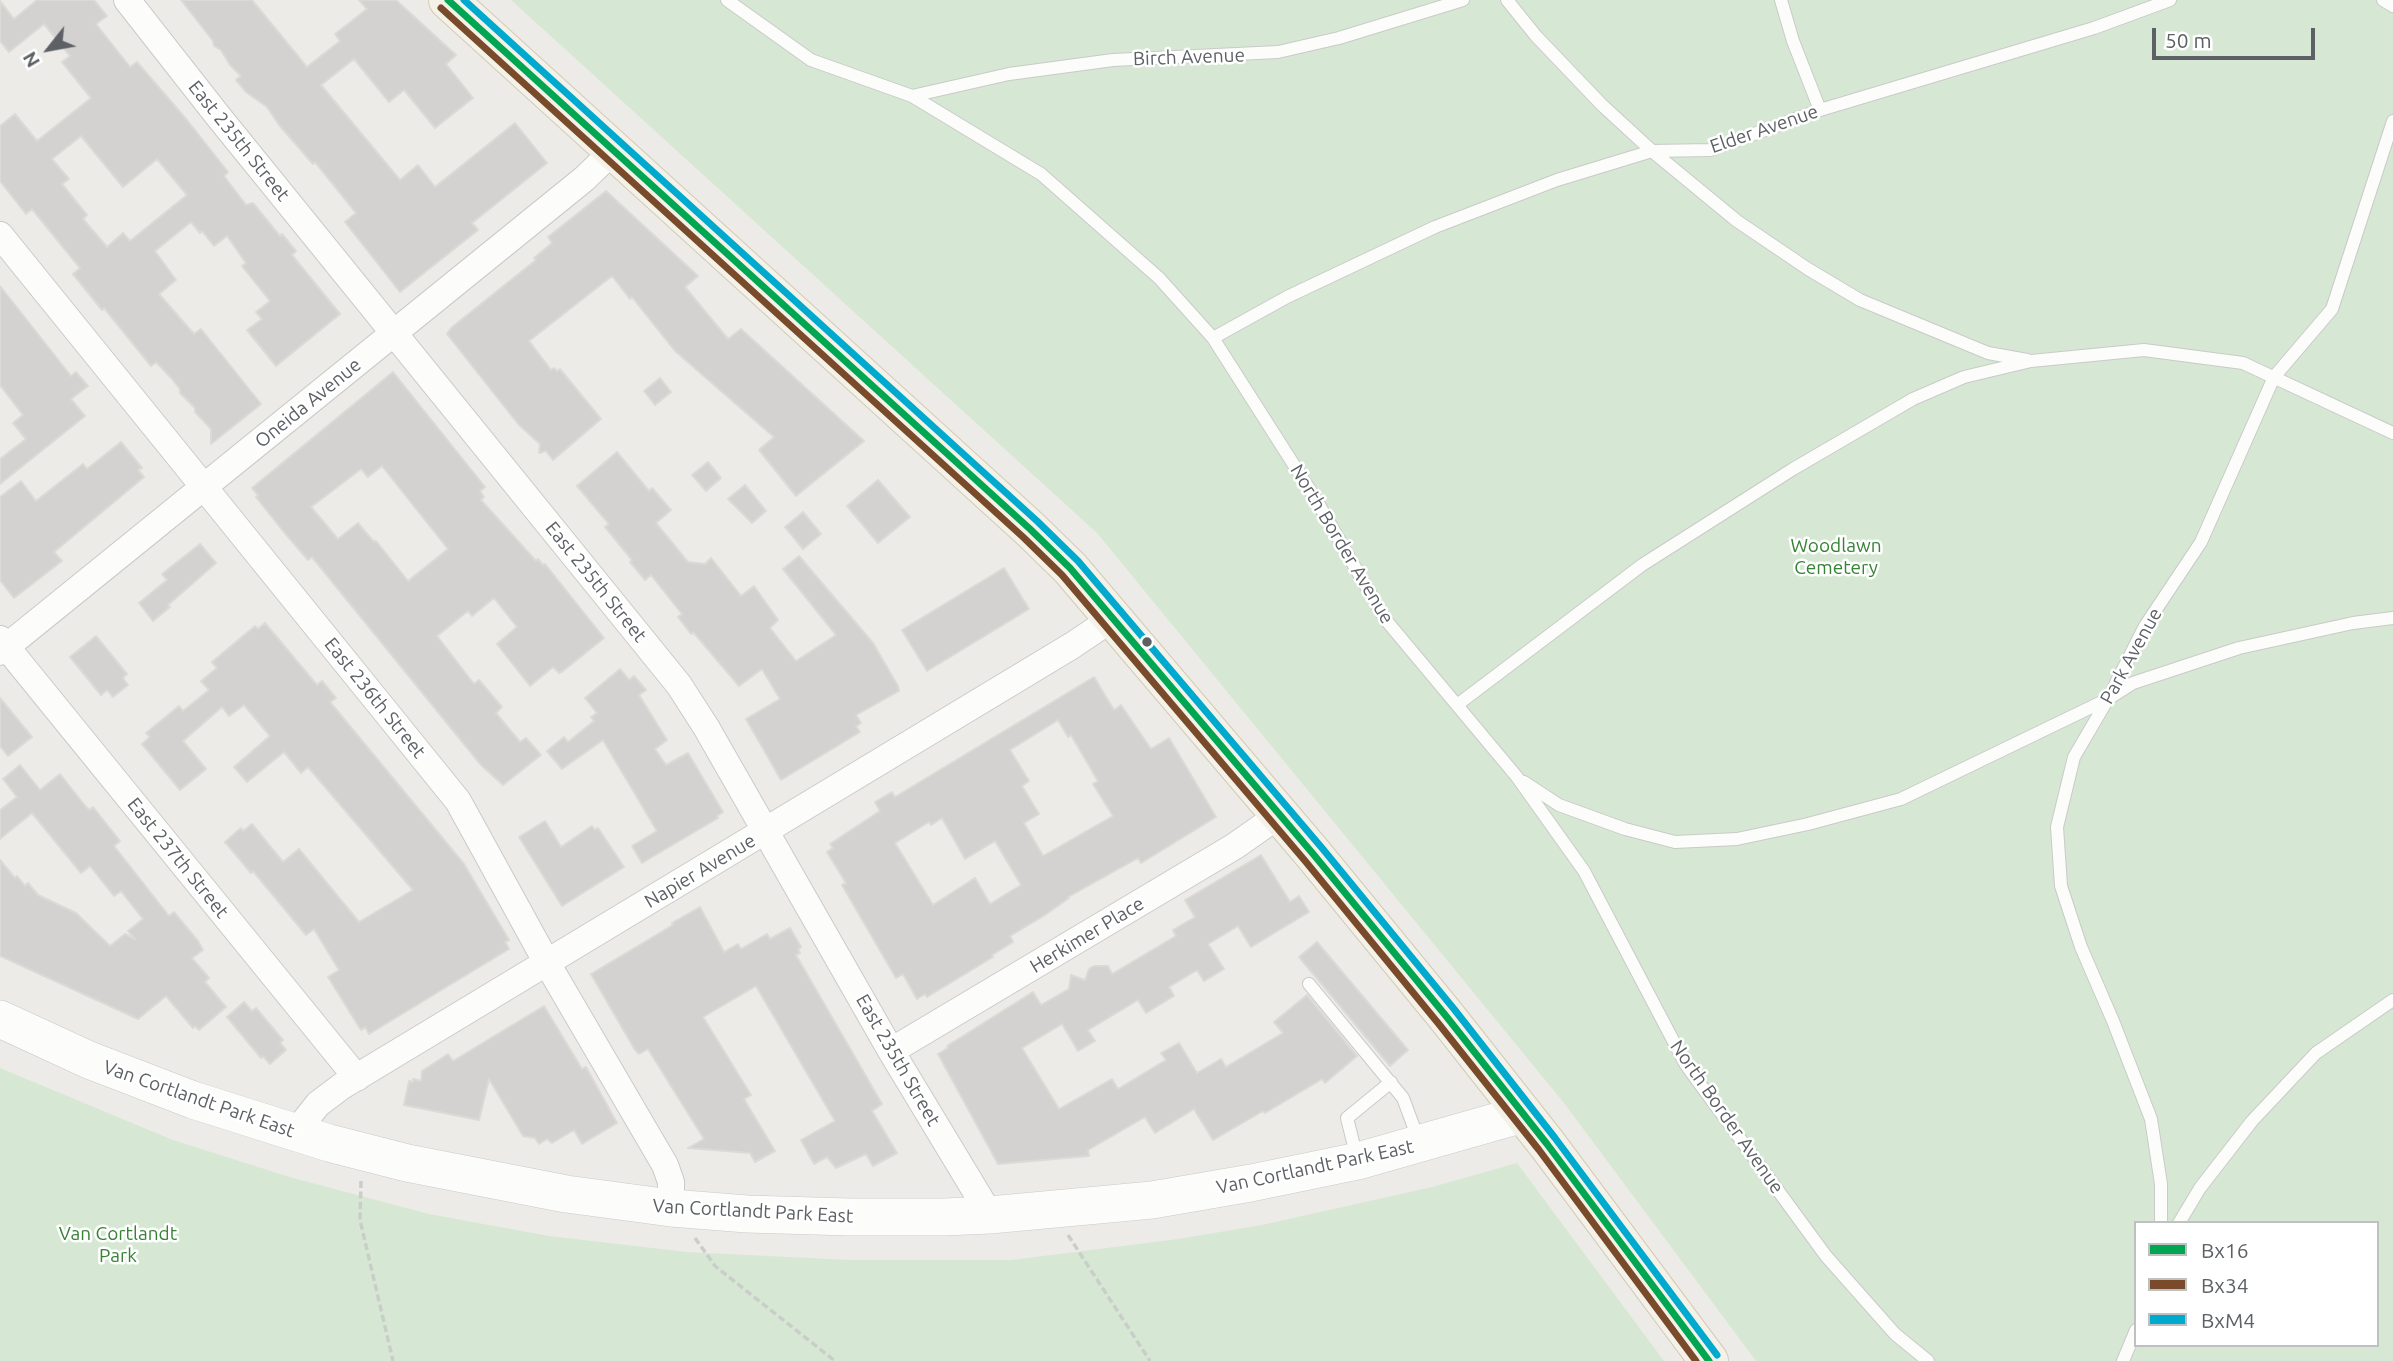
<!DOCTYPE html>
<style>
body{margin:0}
#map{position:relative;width:2393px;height:1361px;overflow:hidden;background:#edebe7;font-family:Ubuntu,sans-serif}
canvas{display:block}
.legend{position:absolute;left:2134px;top:1221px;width:245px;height:126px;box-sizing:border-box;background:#fff;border:2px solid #bec0c1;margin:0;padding:9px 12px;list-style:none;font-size:21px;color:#5d6165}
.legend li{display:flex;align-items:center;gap:14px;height:35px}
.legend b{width:35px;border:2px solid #bec0c1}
.north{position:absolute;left:14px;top:14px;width:70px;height:70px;-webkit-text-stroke:5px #fff;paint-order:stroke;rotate:239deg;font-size:19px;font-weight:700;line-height:28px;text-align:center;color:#5d6165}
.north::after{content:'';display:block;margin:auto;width:24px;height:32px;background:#5d6165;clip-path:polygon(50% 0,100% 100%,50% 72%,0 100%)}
.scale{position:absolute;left:2152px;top:28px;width:163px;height:32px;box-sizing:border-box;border:4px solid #5d6165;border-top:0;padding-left:9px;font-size:21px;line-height:24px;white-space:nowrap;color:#5d6165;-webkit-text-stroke:5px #fff;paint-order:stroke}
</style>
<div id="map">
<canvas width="2393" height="1361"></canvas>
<ul class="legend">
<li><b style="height:9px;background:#00a651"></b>Bx16</li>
<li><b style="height:9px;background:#7a4b2a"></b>Bx34</li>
<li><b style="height:9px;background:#00a9ce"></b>BxM4</li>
</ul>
<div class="north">N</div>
<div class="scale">50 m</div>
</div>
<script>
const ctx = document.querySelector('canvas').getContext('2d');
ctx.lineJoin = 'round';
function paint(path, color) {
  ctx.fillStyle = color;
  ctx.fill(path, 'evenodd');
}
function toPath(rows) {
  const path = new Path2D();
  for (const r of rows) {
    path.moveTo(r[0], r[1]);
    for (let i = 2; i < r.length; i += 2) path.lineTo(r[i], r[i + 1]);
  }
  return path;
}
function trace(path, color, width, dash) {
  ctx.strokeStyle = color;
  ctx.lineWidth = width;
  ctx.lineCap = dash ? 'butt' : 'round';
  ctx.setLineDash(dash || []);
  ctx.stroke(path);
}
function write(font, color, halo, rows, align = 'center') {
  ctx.font = font + ' Ubuntu,sans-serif';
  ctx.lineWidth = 5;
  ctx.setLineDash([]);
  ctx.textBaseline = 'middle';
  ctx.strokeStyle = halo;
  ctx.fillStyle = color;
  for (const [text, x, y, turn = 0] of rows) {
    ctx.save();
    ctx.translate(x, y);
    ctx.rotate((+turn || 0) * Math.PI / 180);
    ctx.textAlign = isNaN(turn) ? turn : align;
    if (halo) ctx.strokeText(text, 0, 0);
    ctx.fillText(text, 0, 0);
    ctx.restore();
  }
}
paint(toPath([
 [511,0,2393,0,2393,1361,1756,1361,1564,1103,1097,533],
 [2136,1223,2377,1223,2377,1345,2136,1345],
 [0,1068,173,1140,293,1178,429,1214,549,1236,687,1252,850,1260,1011,1260,1178,1239,1262,1225,1432,1187,1517,1163,1664,1361,0,1361]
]), '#d6e8d3');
const building = toPath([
 [37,0,94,0,107,16,96,24,130,67,137,62,187,120,228,172,224,176,246,205,253,203,280,236,282,234,296,251,292,255,340,314,276,366,247,330,262,319,256,312,270,301,242,266,246,263,227,236,214,246,202,231,200,233,191,222,155,251,176,280,159,294,194,334,201,329,261,404,211,444,211,429,195,412,195,408,180,393,180,389,172,379,156,362,151,366,104,308,102,310,73,274,80,268,32,209,26,214,0,181,0,126,15,114,37,141,91,98,62,62,70,56,44,24,9,52,0,41,0,1,14,19,37,0],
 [81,136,123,187,157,159,187,195,130,241,123,233,107,247,83,219,87,215,62,184,69,179,52,159,81,136],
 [181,0,252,0,307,67,340,41,335,34,367,9,359,0,396,0,456,55,446,64,473,98,435,128,404,90,389,102,354,59,321,85,400,180,418,165,435,187,515,123,547,163,472,223,478,230,400,292,345,222,356,213,315,162,313,164,279,125,267,107,246,92,236,80,241,76,230,65,221,50,214,46,213,41,181,0],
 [606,191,698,276,685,287,728,339,741,329,864,441,796,496,759,450,774,437,675,351,632,297,630,299,612,276,529,341,551,370,554,368,557,371,560,369,601,419,553,460,546,451,539,453,540,444,519,425,447,334,451,328,536,260,534,258,552,243,548,237,606,191],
 [0,286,71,376,76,372,88,386,71,399,85,416,0,484,0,459,26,439,13,423,23,415,0,385,0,286],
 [393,372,485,487,480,491,484,497,481,500,536,561,538,559,543,565,545,564,604,638,563,671,559,673,553,667,530,686,497,644,517,627,494,598,472,616,468,611,437,636,474,684,479,680,502,707,496,713,520,742,526,738,541,755,503,785,481,765,312,557,308,560,283,531,256,497,258,495,252,488,393,372],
 [382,466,448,549,408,581,376,541,374,542,358,523,338,539,311,507,361,469,368,477,382,466],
 [660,378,671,392,655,405,644,391,660,378],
 [121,442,142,468,138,470,144,477,54,552,62,561,14,598,0,580,0,497,21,481,36,501,83,464,87,469,121,442],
 [617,452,649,491,652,488,671,510,656,523,688,562,705,564,711,558,741,596,754,586,778,620,770,628,796,661,836,635,783,569,799,556,873,643,898,686,899,691,856,715,861,723,856,726,860,732,781,780,746,719,780,699,762,669,739,686,693,632,691,634,678,617,682,614,651,575,645,580,630,562,632,560,605,527,609,524,577,486,617,452],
 [708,462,721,478,706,491,692,475,708,462],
 [878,480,910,517,878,543,847,506,878,480],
 [745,485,766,511,752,523,728,499,745,485],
 [803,512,821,534,803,549,785,527,803,512],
 [200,544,216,563,168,605,170,607,153,621,139,603,167,580,162,574,200,544],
 [1004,568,1029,609,927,671,902,630,1004,568],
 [265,623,317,685,322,681,336,698,330,702,464,864,509,940,505,942,509,949,369,1034,365,1027,361,1030,328,977,339,970,314,929,306,935,253,871,251,873,225,842,241,828,243,831,252,824,283,862,299,849,359,922,413,890,308,767,301,773,284,752,247,782,234,767,270,736,244,705,229,716,222,707,183,741,206,769,180,790,142,744,150,737,146,733,179,706,183,711,209,690,201,681,217,668,212,662,255,626,258,629,265,623],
 [96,636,127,674,123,678,128,685,113,697,107,690,101,695,70,657,96,636],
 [620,669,629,680,634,676,646,690,639,695,667,740,655,749,666,765,688,753,723,812,717,816,718,818,642,863,632,846,657,831,603,740,562,769,547,751,564,737,568,742,594,721,591,717,597,713,585,698,620,669],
 [1094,677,1114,710,1121,705,1151,749,1169,738,1216,817,1141,863,1138,858,1068,897,1069,898,1045,915,1010,936,1013,942,992,955,993,957,927,997,925,994,917,999,903,974,896,978,842,885,846,883,827,852,833,848,830,844,880,811,875,802,892,792,895,797,1094,677],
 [1058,720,1068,737,1071,735,1098,781,1093,784,1113,816,1043,856,1024,823,1039,814,1022,786,1029,781,1010,750,1058,720],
 [942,818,965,859,995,841,1021,885,990,904,975,878,933,905,895,843,929,822,931,825,942,818],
 [0,698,32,737,8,756,0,746,0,698],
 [20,765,40,790,60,774,86,807,90,810,93,807,120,841,114,846,169,916,174,912,198,941,203,950,192,958,209,978,205,982,226,1007,199,1030,195,1026,193,1028,166,996,138,1019,0,956,0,860,15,878,17,876,25,886,28,883,38,895,76,913,110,946,125,934,135,939,128,931,143,919,121,891,114,896,90,866,81,873,32,813,0,839,0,810,17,797,3,779,20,765],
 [545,821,561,847,592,826,595,830,598,828,624,867,562,906,519,837,545,821],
 [1261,855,1290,902,1299,896,1309,912,1251,947,1238,926,1208,944,1224,969,1204,981,1197,970,1169,987,1174,996,1146,1013,1138,1000,1088,1030,1095,1041,1078,1051,1062,1024,1022,1048,1059,1109,1112,1079,1118,1089,1166,1060,1161,1053,1179,1043,1197,1073,1221,1059,1226,1067,1283,1033,1274,1022,1307,995,1357,1056,1325,1083,1322,1079,1265,1113,1263,1111,1213,1140,1194,1109,1155,1133,1145,1117,1088,1150,1089,1156,998,1164,938,1054,948,1048,947,1046,1033,992,1041,1005,1069,989,1071,975,1085,980,1089,969,1094,966,1108,966,1112,974,1176,936,1173,930,1195,917,1185,900,1261,855],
 [700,907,724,952,738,944,741,949,767,934,770,939,790,928,801,947,798,949,800,953,796,955,882,1104,872,1111,897,1153,873,1166,866,1154,836,1168,827,1157,814,1164,801,1140,835,1121,756,986,703,1017,751,1095,744,1099,775,1151,755,1162,750,1153,688,1148,704,1139,648,1049,639,1054,635,1050,591,974,673,925,672,923,700,907],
 [1317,942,1408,1050,1390,1066,1299,957,1317,942],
 [244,1002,252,1011,256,1008,283,1040,280,1043,286,1050,270,1064,263,1056,261,1058,227,1017,244,1002],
 [544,1006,582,1069,586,1067,617,1123,582,1144,574,1130,552,1143,547,1139,539,1144,535,1138,523,1136,489,1079,479,1120,404,1105,409,1081,413,1082,413,1079,421,1081,422,1071,448,1054,453,1061,544,1006]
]);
paint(building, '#d3d2d0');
trace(building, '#dcdad6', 2);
const lane = toPath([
 [727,0,811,60,912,96,1041,174,1159,278,1213,338,1315,498,1385,619,1517,777,1584,871,1686,1065,1826,1256,1895,1334,1928,1361],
 [1507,0,1536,36,1602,105,1652,151,1737,221,1808,269,1860,300,1988,353,2027,360],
 [1781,0,1793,41,1820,110],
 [2383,0,2393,6],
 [912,96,1009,74,1113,60,1278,52,1339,38,1463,0],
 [1213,338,1287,297,1435,227,1557,180,1652,151,1710,150,1820,110,2094,28,2170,0],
 [1457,705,1642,565,1793,469,1913,399,1964,377,2031,361,2144,350,2243,363,2393,433],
 [1524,782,1559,805,1625,829,1675,842,1737,839,1808,824,1901,799,2108,699,2133,683,2239,648,2353,623,2393,618],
 [1309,984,1403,1098,1419,1141],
 [1357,1158,1347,1118,1391,1082],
 [2161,1223,2161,1184,2151,1119,2113,1021,2081,947,2061,886,2057,827,2074,757,2108,699,2145,626,2201,542,2274,377,2332,309,2393,121],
 [2179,1223,2200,1188,2252,1121,2316,1053,2393,1000],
 [2123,1361,2136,1330]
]);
const street = toPath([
 [127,0,218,116,679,685,706,727,891,1051,990,1215],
 [0,235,458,801,547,963,665,1165,671,1182,671,1208],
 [0,639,357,1078],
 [0,652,584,179,613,151],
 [891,1051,1235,846,1279,815],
 [295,1133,318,1104,342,1086,1073,645,1113,618]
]);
const secondary = toPath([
 [0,1019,89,1060,193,1100,329,1143,407,1163,566,1194,671,1208,747,1214,849,1217,944,1217,990,1215,1152,1200,1251,1183,1358,1161,1523,1114]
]);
const primary = toPath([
 [448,0,1030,529,1070,568,1314,855,1446,1016,1547,1144,1709,1361]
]);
trace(lane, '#c9cac9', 14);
trace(street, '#c9cac9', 28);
trace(secondary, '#c9c9c9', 38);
trace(primary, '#d4cbb6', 40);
trace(toPath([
 [361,1181,360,1220,393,1361],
 [1068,1235,1150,1361],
 [695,1238,715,1266,835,1361]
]), '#c9ceca', 3.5, [7, 3.5]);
trace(lane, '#fcfcfb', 12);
trace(street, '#fcfcfb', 26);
trace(secondary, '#fcfcfb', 37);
trace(primary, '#f3f1e8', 38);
trace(toPath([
 [448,0,1030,529,1070,568,1314,855,1446,1016,1547,1144,1709,1361]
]), '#00a651', 7);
trace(toPath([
 [441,8,1023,537,1062,575,1306,862,1438,1023,1539,1150,1696,1361]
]), '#7a4b2a', 7);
trace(toPath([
 [464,0,1037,521,1078,561,1322,848,1454,1009,1555,1138,1717,1355]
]), '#00a9ce', 7);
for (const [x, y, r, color] of [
 [1147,642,6,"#5d6165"]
]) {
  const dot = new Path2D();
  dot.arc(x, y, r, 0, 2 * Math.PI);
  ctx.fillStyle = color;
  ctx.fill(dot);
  trace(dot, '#fff', 2.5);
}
write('19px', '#5d6165', '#fff', [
 ["Birch Avenue",1189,57,-2],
 ["Elder Avenue",1764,129,-19],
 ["East 235th Street",239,141,51],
 ["Oneida Avenue",308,403,-39],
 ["North Border Avenue",1342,544,59],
 ["East 235th Street",596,582,51],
 ["Park Avenue",2131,656,-61],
 ["East 236th Street",375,698,51],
 ["East 237th Street",178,858,51],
 ["Napier Avenue",700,871,-31],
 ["Herkimer Place",1087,935,-31],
 ["East 235th Street",898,1060,60],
 ["Van Cortlandt Park East",199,1099,19],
 ["North Border Avenue",1727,1117,55],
 ["Van Cortlandt Park East",1315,1167,-12],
 ["Van Cortlandt Park East",753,1211,3]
]);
write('19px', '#368336', '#fff', [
 ["Woodlawn",1836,546],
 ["Cemetery",1836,568],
 ["Van Cortlandt",118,1234],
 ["Park",118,1256]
]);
</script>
